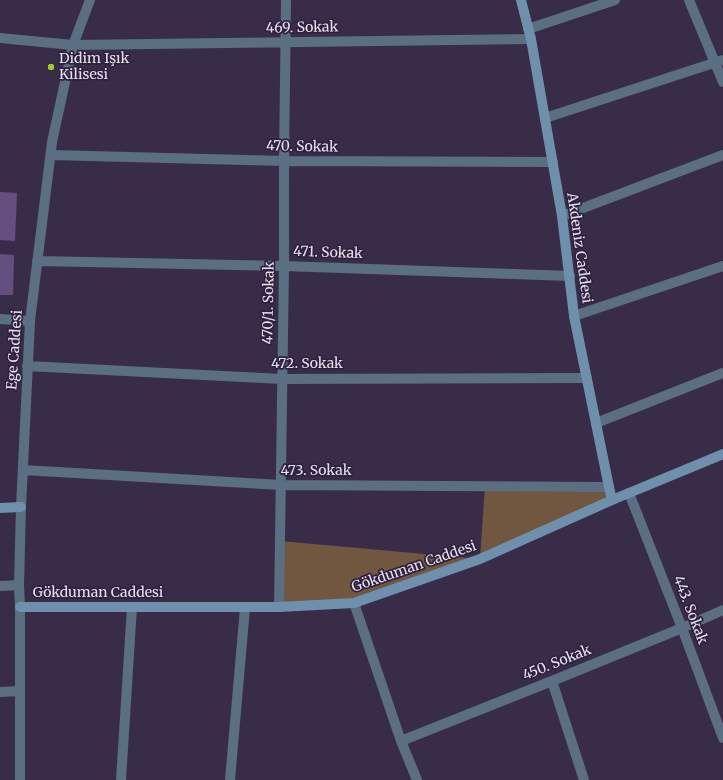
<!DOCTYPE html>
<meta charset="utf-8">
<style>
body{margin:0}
canvas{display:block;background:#392c49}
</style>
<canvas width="723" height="780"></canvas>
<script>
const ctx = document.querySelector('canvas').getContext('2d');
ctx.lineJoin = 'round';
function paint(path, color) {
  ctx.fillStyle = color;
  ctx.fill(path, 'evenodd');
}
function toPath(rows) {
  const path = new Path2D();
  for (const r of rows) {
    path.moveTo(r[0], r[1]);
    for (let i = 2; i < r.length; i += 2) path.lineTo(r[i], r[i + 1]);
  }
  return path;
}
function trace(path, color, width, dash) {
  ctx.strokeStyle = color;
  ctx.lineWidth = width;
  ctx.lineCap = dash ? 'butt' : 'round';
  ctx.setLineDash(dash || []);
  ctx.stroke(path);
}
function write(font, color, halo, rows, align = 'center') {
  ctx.font = font + ' Merriweather,serif';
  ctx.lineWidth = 3.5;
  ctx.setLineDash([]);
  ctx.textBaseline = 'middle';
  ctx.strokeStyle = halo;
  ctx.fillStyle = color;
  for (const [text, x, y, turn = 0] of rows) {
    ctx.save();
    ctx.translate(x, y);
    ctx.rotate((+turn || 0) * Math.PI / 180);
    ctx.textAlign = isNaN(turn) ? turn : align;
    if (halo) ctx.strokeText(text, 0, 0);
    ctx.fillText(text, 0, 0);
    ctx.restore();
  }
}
paint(toPath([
 [485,486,609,487,612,500,480,559,355,607,279,607,280,541,480,559]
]), '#71573f');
paint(toPath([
 [0,192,17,193,15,241,0,240],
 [0,254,14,255,13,295,0,295]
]), '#654e80');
trace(toPath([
 [689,0,723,82],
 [528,29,615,0],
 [0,38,73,45,531,39],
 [545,118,723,60],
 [51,155,284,161,553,162],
 [562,216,723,155],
 [37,261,284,266,570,276],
 [574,316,723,266],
 [0,319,30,321],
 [27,366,282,379,587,378],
 [596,423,723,373],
 [23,470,281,485,609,487],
 [629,493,682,628,723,738],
 [0,586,19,585],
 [354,603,401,741,417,780],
 [279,607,284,266,284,161,286,0],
 [552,681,584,780],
 [0,692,20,691],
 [401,741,552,681,682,628,723,610],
 [20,780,20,607,19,585,21,507,30,321,52,142,73,45,90,0],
 [121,780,132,607],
 [230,780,245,608]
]), '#5a6f81', 10);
trace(toPath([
 [521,0,531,39,562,216,574,316,609,487,612,500],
 [0,508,21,507],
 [20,607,279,607,354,603,480,559,612,500,723,454]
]), '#6f90ac', 10);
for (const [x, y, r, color] of [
 [51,67,4,"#a0ca2c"]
]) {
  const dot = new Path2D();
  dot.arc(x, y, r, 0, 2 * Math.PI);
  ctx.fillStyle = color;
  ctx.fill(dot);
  trace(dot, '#2f223e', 1.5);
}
write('14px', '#e7dff2', '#2f223e', [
 ["469. Sokak",302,28,-1],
 ["470. Sokak",302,147,1],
 ["Akdeniz Caddesi",579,248,82],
 ["471. Sokak",328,253,2],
 ["470/1. Sokak",269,303,-89],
 ["Ege Caddesi",15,350,-86],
 ["472. Sokak",307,364],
 ["473. Sokak",316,471],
 ["Gökduman Caddesi",414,567,-19],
 ["Gökduman Caddesi",98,593],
 ["443. Sokak",690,610,69],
 ["450. Sokak",557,663,-22]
]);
write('14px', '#e7dff2', '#2f223e', [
 ["Didim Işık",59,59],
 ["Kilisesi",59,75]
], 'left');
</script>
